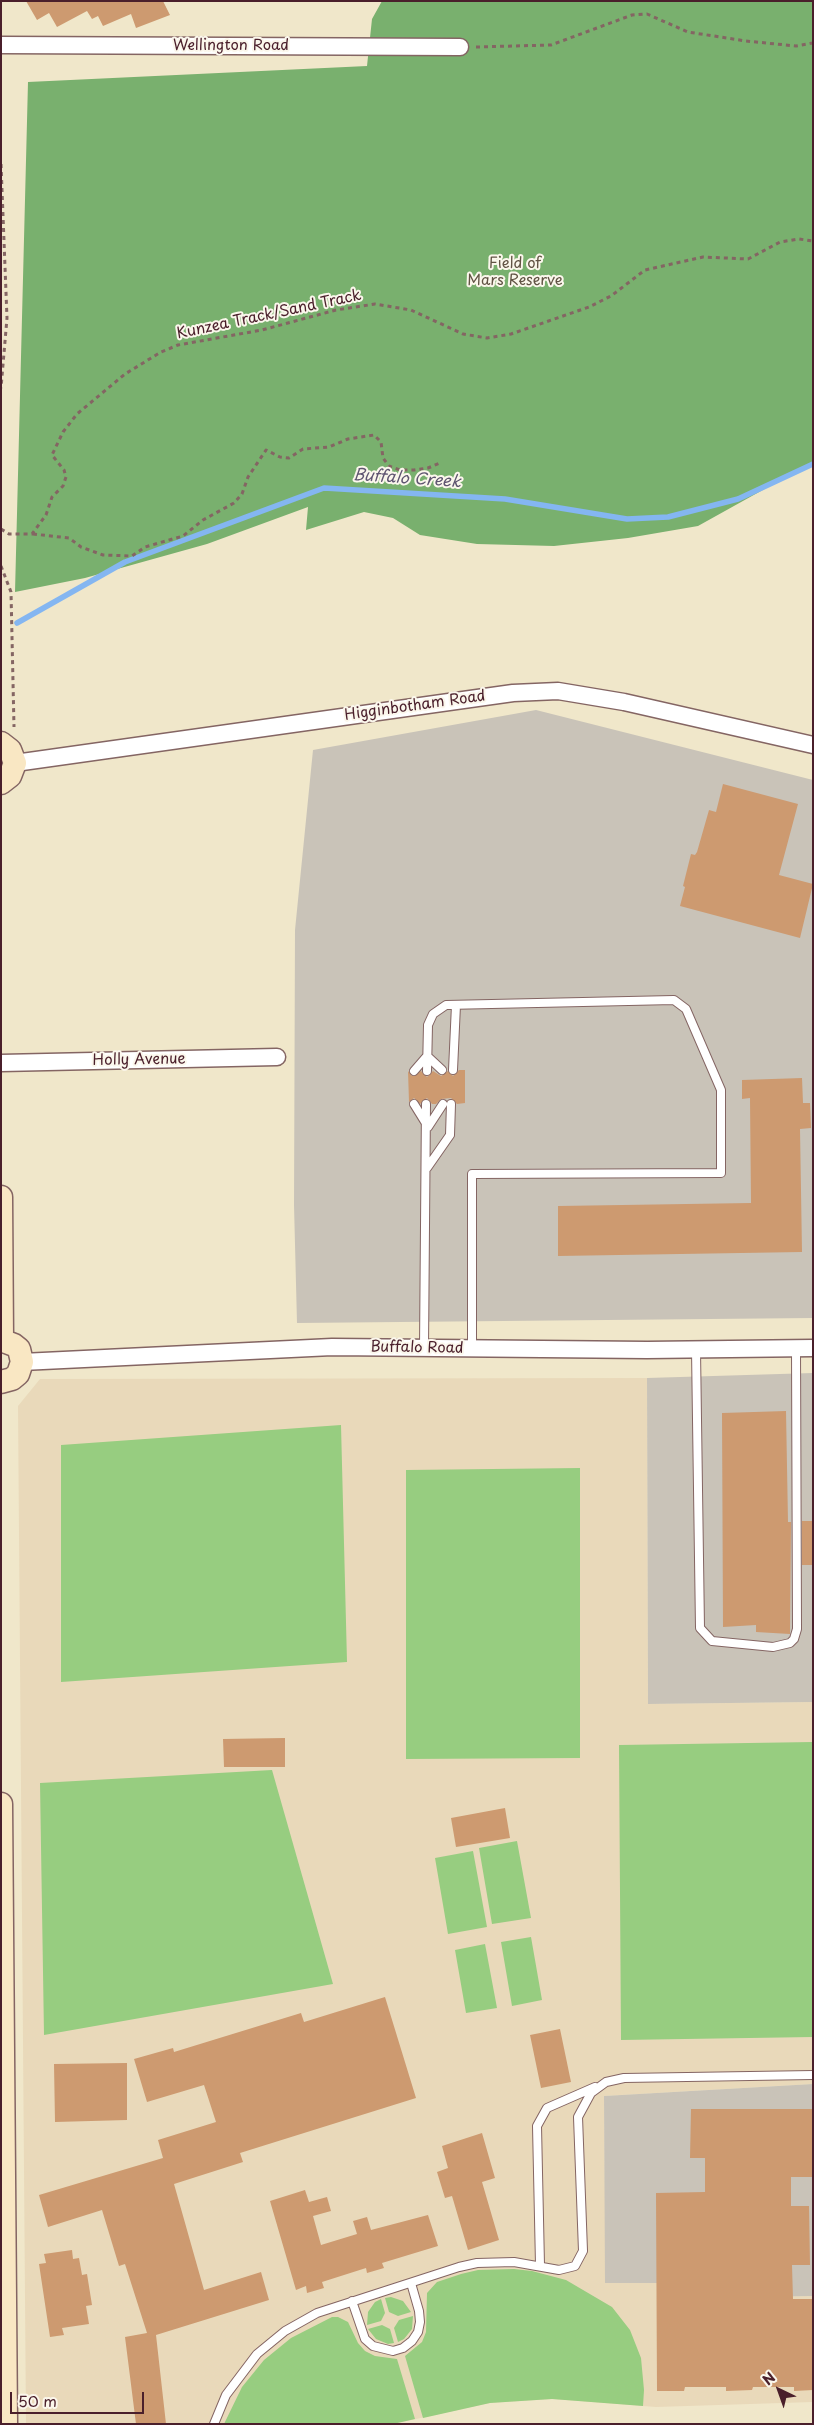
<!DOCTYPE html>
<style>
body{margin:0}
#map{position:relative;width:814px;height:2425px;overflow:hidden;background:#f0e7ca;font-family:"Playpen Sans",sans-serif}
canvas{display:block}
.frame{position:absolute;inset:0;border:2px solid #4a1f2b;pointer-events:none}
.north{position:absolute;left:754px;top:2365px;width:50px;height:50px;-webkit-text-stroke:4px #fbf7ec;paint-order:stroke;rotate:318deg;font-size:14px;font-weight:700;line-height:20px;text-align:center;color:#4a1f2b}
.north::after{content:'';display:block;margin:auto;width:18px;height:22px;background:#4a1f2b;clip-path:polygon(50% 0,100% 100%,50% 72%,0 100%)}
.scale{position:absolute;left:10px;top:2392px;width:134px;height:22px;box-sizing:border-box;border:2px solid #4a1f2b;border-top:0;padding-left:6px;font-size:15px;line-height:18px;white-space:nowrap;color:#4a1f2b;-webkit-text-stroke:4px #fbf7ec;paint-order:stroke}
</style>
<div id="map">
<canvas width="814" height="2425"></canvas>
<div class="frame"></div>
<div class="north">N</div>
<div class="scale">50 m</div>
</div>
<script>
const ctx = document.querySelector('canvas').getContext('2d');
ctx.lineJoin = 'round';
function paint(path, color) {
  ctx.fillStyle = color;
  ctx.fill(path, 'evenodd');
}
function toPath(rows) {
  const path = new Path2D();
  for (const r of rows) {
    path.moveTo(r[0], r[1]);
    for (let i = 2; i < r.length; i += 2) path.lineTo(r[i], r[i + 1]);
  }
  return path;
}
function trace(path, color, width, dash) {
  ctx.strokeStyle = color;
  ctx.lineWidth = width;
  ctx.lineCap = dash ? 'butt' : 'round';
  ctx.setLineDash(dash || []);
  ctx.stroke(path);
}
function write(font, color, halo, rows, align = 'center') {
  ctx.font = font + ' "Playpen Sans",sans-serif';
  ctx.lineWidth = 4;
  ctx.setLineDash([]);
  ctx.textBaseline = 'middle';
  ctx.strokeStyle = halo;
  ctx.fillStyle = color;
  for (const [text, x, y, turn = 0] of rows) {
    ctx.save();
    ctx.translate(x, y);
    ctx.rotate((+turn || 0) * Math.PI / 180);
    ctx.textAlign = isNaN(turn) ? turn : align;
    if (halo) ctx.strokeText(text, 0, 0);
    ctx.fillText(text, 0, 0);
    ctx.restore();
  }
}
paint(toPath([
 [647,1378,648,1704,813,1702,813,2084,604,2096,606,2283,658,2283,658,2299,813,2296,813,2402,656,2407,552,2399,490,2403,393,2424,26,2424,18,1406,40,1379]
]), '#e9d9ba');
paint(toPath([
 [536,710,813,780,813,1318,297,1323,294,1205,295,930,313,750],
 [813,1373,813,1702,648,1704,647,1378],
 [813,2084,813,2296,658,2299,657,2283,605,2283,604,2096]
]), '#c9c3b8');
paint(toPath([
 [341,1425,347,1662,61,1682,61,1445],
 [580,1468,580,1758,406,1759,406,1470],
 [813,1742,813,2037,621,2040,619,1745],
 [272,1770,333,1984,44,2035,40,1783],
 [517,1841,531,1918,492,1924,479,1848],
 [473,1851,487,1927,448,1934,435,1858],
 [531,1937,542,2000,512,2006,501,1942],
 [485,1944,497,2008,466,2013,455,1950],
 [514,2269,532,2271,566,2280,612,2307,630,2330,641,2358,644,2390,643,2406,552,2399,490,2403,423,2418,405,2356,422,2342,426,2332,427,2293,437,2282,461,2274,478,2270],
 [391,2297,403,2301,411,2312,398,2316,389,2312,385,2298],
 [381,2299,385,2313,381,2321,367,2325,368,2312,375,2302],
 [413,2316,412,2329,404,2339,398,2342,394,2328,399,2320],
 [332,2317,338,2317,348,2322,358,2343,365,2351,375,2356,397,2359,415,2419,393,2424,224,2424,242,2387,264,2360,291,2338],
 [382,2325,390,2329,394,2343,388,2344,376,2339,368,2329]
]), '#97cd80');
paint(toPath([
 [382,1,813,1,813,462,698,526,628,538,554,546,477,544,420,535,393,518,364,512,306,530,308,507,207,544,85,578,15,592,28,82,367,66,372,19]
]), '#79b06e');
trace(toPath([
 [17,623,125,562,324,488,505,499,627,519,668,517,738,499,813,464]
]), '#84b6f1', 5.5);
paint(toPath([
 [26,1,163,1,170,15,136,28,131,14,103,26,98,16,92,19,87,11,57,27,49,13,37,20],
 [723,784,798,804,779,875,813,884,800,938,680,906,685,887,683,886,691,854,695,855,697,852,709,810,716,812],
 [459,1070,465,1070,465,1103,457,1104,451,1098,441,1099,436,1104,432,1104,427,1098,420,1104,414,1098,409,1102,408,1071,412,1076,421,1071,427,1077,433,1071,441,1076,448,1071,453,1076],
 [802,1078,803,1103,810,1103,811,1128,800,1129,802,1252,558,1256,558,1206,751,1203,750,1098,742,1099,742,1080],
 [786,1411,788,1522,791,1522,790,1631,790,1634,756,1632,756,1625,723,1627,722,1413],
 [802,1521,813,1521,813,1565,802,1565],
 [285,1738,285,1767,224,1767,223,1739],
 [505,1808,510,1838,456,1847,451,1818],
 [385,1997,416,2098,240,2153,243,2162,174,2184,204,2290,261,2272,269,2300,156,2335,166,2424,136,2424,125,2337,147,2333,125,2264,119,2266,102,2210,48,2227,39,2195,163,2158,158,2140,216,2122,204,2085,147,2102,134,2059,173,2048,174,2052,301,2013,304,2022],
 [560,2029,571,2082,541,2088,530,2035],
 [127,2063,127,2120,55,2122,54,2064],
 [691,2109,813,2109,813,2177,791,2177,791,2206,809,2206,810,2265,792,2265,793,2299,813,2299,813,2390,794,2391,794,2387,753,2387,752,2390,726,2391,726,2387,685,2387,684,2391,657,2391,656,2193,705,2192,705,2158,690,2158],
 [482,2133,495,2178,482,2182,499,2240,468,2250,452,2196,445,2198,437,2172,448,2168,442,2146],
 [305,2190,309,2202,327,2197,331,2211,313,2216,321,2245,357,2234,353,2221,367,2217,371,2230,428,2215,438,2246,382,2263,384,2268,367,2273,366,2268,322,2282,324,2288,307,2293,306,2286,296,2290,270,2201],
 [72,2250,73,2259,79,2258,82,2275,87,2274,92,2305,86,2306,89,2324,62,2328,64,2335,50,2337,39,2264,46,2263,44,2254]
]), '#cd9a70');
const lane = toPath([
 [427,1056,442,1070],
 [453,1070,456,1005],
 [414,1071,427,1056],
 [427,1071,428,1025,433,1014,446,1005,674,1000,686,1009,721,1090,721,1173,472,1174,472,1349],
 [414,1104,427,1125],
 [428,1127,443,1104],
 [427,1168,450,1135,451,1104],
 [424,1348,426,1104],
 [696,1350,700,1628,712,1641,773,1647,790,1643,794,1639,797,1629,796,1349],
 [540,2265,537,2126,547,2108,595,2087],
 [352,2301,365,2339,373,2346,393,2351,403,2348,412,2341,418,2332,420,2322,419,2311,411,2283],
 [214,2424,226,2395,257,2354,285,2331,317,2313,459,2267,477,2263,514,2262,559,2270,575,2266,583,2251,578,2117,591,2093,606,2082,624,2078,813,2075]
]);
const street = toPath([
 [1,45,460,47],
 [15,763,513,693,558,691,624,702,813,745],
 [1,1063,277,1057],
 [22,1362,332,1347,647,1350,813,1348]
]);
const secondary = toPath([
 [1,743,10,750,15,763,10,776,1,783],
 [1,1197,2,1340],
 [1,1340,14,1345,19,1349,22,1362,18,1374,12,1379,1,1382],
 [1,1804,6,2424]
]);
trace(lane, '#846563', 10);
trace(street, '#846563', 19);
trace(secondary, '#846563', 25);
trace(toPath([
 [476,47,551,45,632,15,647,14,688,32,746,41,796,46,813,43],
 [1,164,7,318,1,388],
 [1,529,9,534,32,534,46,515,52,497,63,486,66,477,64,470,52,455,63,432,77,414,125,374,161,352,178,345,262,330,336,310,375,304,411,310,463,334,487,338,511,334,589,307,611,296,645,270,703,257,748,259,780,242,799,239,813,241],
 [33,534,69,538,81,547,103,555,132,556,145,547,183,536,203,520,234,503,242,494,248,477,266,450,280,457,289,458,303,449,329,447,348,439,374,435,381,442,383,458,389,466,400,470,414,470,428,468,440,463],
 [1,566,11,592,14,727]
]), '#846563', 3, [4, 4]);
trace(lane, '#fff', 8);
trace(street, '#fff', 16);
trace(secondary, '#f9e7c3', 22);
write('15px', '#4a1f2b', '#fbf7ec', [
 ["Wellington Road",231,46],
 ["Kunzea Track/Sand Track",269,315,-12],
 ["Higginbotham Road",415,706,-8],
 ["Holly Avenue",139,1060,-1],
 ["Buffalo Road",417,1348,1]
]);
write('15px', '#615344', '#fbf7ec', [
 ["Field of",515,264],
 ["Mars Reserve",515,281]
]);
write('italic 16px', '#5e5470', '#fbf7ec', [
 ["Buffalo Creek",407,479,4]
]);
</script>
